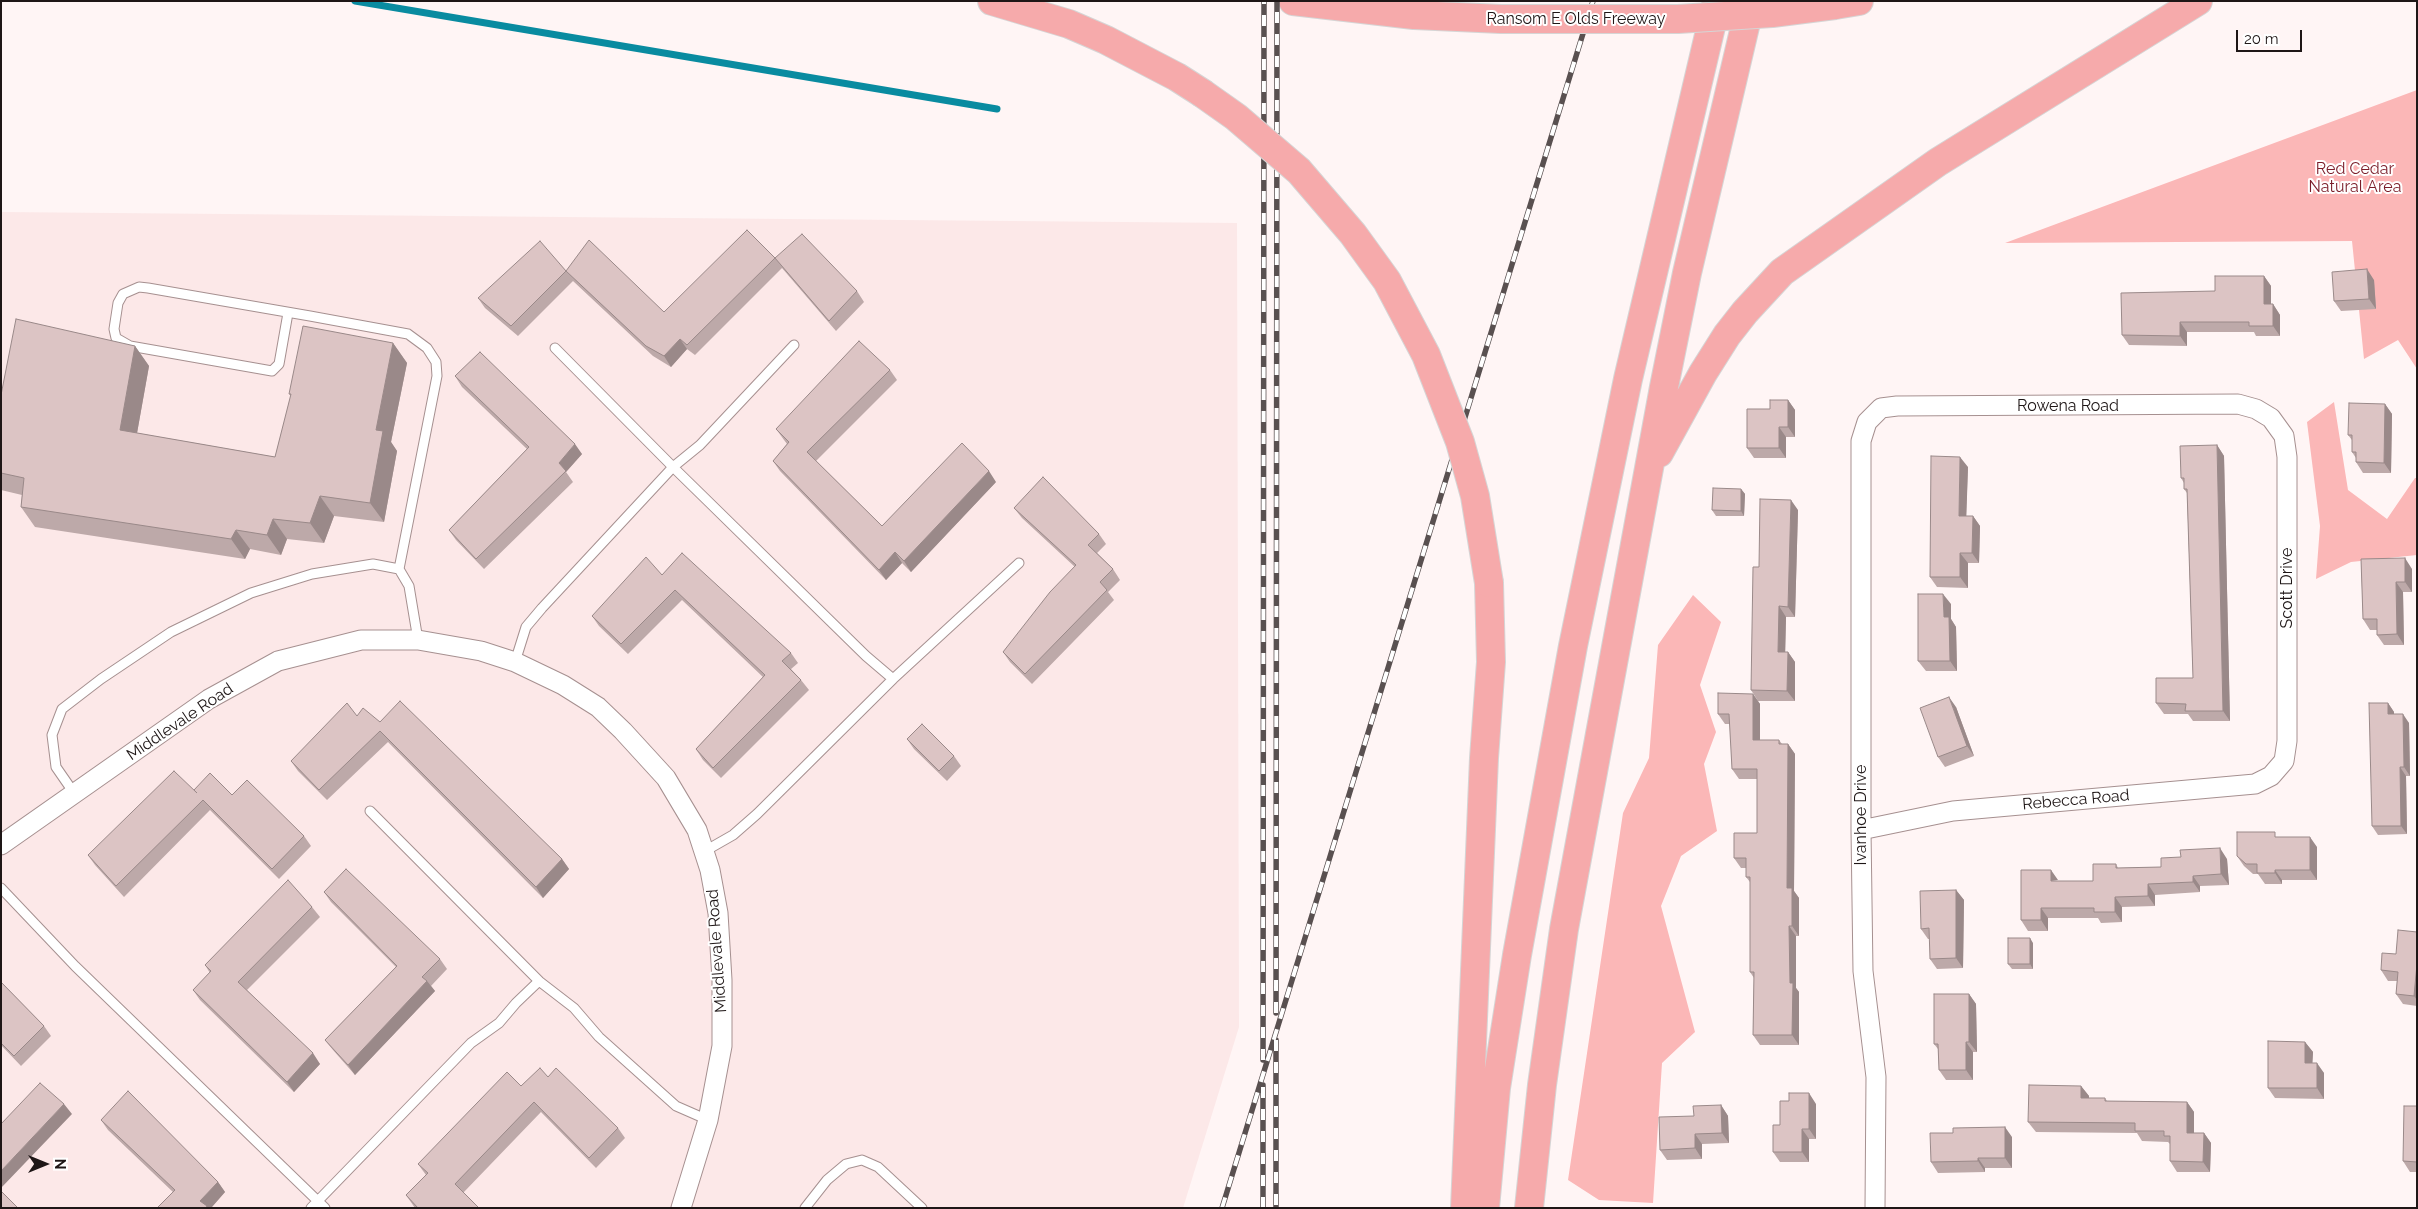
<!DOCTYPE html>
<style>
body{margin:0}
#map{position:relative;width:2418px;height:1209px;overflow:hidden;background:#fff5f5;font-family:Raleway,sans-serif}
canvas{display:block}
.frame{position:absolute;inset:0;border:2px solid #1e1616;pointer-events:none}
.north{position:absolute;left:20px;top:1139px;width:50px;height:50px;-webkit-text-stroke:4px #fff;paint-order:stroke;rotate:90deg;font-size:14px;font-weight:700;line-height:20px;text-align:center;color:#1e1616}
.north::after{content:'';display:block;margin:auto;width:18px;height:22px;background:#1e1616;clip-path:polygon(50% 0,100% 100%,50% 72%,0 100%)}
.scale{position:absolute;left:2236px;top:30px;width:66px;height:22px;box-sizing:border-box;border:2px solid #1e1616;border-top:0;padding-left:6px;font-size:15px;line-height:18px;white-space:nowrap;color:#1e1616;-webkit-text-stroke:4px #fff;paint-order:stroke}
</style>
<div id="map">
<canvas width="2418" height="1209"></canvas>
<div class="frame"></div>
<div class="north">N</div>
<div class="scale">20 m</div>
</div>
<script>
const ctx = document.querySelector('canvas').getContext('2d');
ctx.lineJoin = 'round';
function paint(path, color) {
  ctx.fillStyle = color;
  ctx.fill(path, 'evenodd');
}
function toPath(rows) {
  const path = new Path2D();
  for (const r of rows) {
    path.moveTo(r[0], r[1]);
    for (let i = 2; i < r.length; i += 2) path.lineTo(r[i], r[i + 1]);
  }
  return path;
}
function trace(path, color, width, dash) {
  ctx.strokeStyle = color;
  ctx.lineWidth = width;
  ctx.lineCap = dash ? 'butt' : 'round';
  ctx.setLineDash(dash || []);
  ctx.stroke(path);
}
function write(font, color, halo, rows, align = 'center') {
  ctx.font = font + ' Raleway,sans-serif';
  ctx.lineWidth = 4;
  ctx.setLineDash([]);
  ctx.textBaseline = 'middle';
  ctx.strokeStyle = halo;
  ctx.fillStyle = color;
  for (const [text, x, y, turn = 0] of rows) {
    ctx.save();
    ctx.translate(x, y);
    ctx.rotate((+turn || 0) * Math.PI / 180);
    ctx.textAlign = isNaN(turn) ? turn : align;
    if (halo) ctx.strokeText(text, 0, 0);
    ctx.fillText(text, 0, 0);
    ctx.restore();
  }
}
paint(toPath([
 [1,212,1237,223,1239,1027,1183,1208,1,1208]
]), '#fce8e8');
paint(toPath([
 [2417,90,2417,369,2398,340,2364,359,2352,241,2005,243],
 [2334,402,2348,490,2387,519,2415,478,2417,478,2417,555,2351,562,2316,579,2320,526,2307,422],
 [1693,595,1721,622,1700,685,1716,732,1704,764,1717,831,1681,856,1661,906,1695,1032,1662,1063,1653,1203,1599,1200,1568,1180,1623,813,1649,758,1658,645]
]), '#fbb7b7');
trace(toPath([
 [355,1,997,109]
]), '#098ba0', 7);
const service = toPath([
 [288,313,279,364,272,371,130,346,116,338,114,329,118,303,123,294,139,287,148,288,310,316,408,334,427,348,436,362,437,376,399,569],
 [555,348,673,467,866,656,893,679],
 [515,662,526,627,542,608,673,467,700,445,794,345],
 [74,793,56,767,52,735,62,709,101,679,171,632,251,593,312,574,373,564,399,569,409,586,418,640],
 [370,811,539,981,574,1008,599,1037,676,1106,708,1120],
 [705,851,733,835,757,814,893,679,1019,563],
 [1,888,75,966,325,1208],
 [311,1208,471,1043,499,1023,516,1003,539,981],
 [805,1208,827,1180,846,1164,862,1160,878,1167,922,1208]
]);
const minor = toPath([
 [1861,830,1953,811,2255,784,2271,776,2284,761,2287,741,2287,457,2284,436,2271,418,2256,409,2238,404,1897,406,1881,408,1867,422,1861,441,1861,830,1863,971,1876,1077,1875,1208],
 [1,845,209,699,278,661,361,640,418,640,481,651,515,662,563,685,598,707,623,731,666,778,697,830,710,870,718,913,722,980,722,1046,708,1120,681,1208]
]);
const motorway = toPath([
 [992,1,1069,24,1106,40,1177,77,1202,93],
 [1293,1,1414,15,1501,19],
 [1835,5,1859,1],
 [1659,453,1703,373,1727,335,1745,312,1782,272,1938,162,2198,1],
 [1465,1208,1484,758,1491,662,1489,583],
 [1485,1208,1496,1088,1517,955,1573,646,1628,379,1717,1],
 [1529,1208,1542,1085,1564,929,1664,387,1687,273,1751,1]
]);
trace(service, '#a69090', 11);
trace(minor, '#a69090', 21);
trace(motorway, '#d6d5d5', 30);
trace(service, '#fff', 9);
trace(minor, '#fff', 19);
trace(motorway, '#f6aaab', 28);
const rail = toPath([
 [1276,1013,1277,1],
 [1276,1040,1276,1208],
 [1263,1060,1264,1],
 [1222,1208,1593,1],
 [1263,1208,1263,1085]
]);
trace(rail, '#595050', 5.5);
trace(rail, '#fff', 4, [11]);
const motorwayBridge = toPath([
 [1501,19,1678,19,1772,13,1835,5],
 [1202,93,1236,117,1299,171,1353,234,1387,281,1426,355,1460,442,1475,496,1489,583]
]);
trace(motorwayBridge, '#d6d5d5', 30, []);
trace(motorwayBridge, '#f6aaab', 28);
paint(toPath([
 [775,258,857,291,864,302,836,331,782,268,695,355,687,349,671,367,653,356,573,281,518,336,485,308,478,298,566,271,664,312],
 [2264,276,2271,286,2271,304,2273,304,2280,315,2280,336,2256,336,2254,332,2187,332,2187,346,2129,345,2122,335,2215,291],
 [2374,280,2376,309,2341,311,2334,301],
 [393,343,407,363,391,442,397,451,384,522,334,516,324,543,287,539,281,555,250,549,245,559,35,527,21,507,22,495,1,490,1,395,135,346,149,366,137,433,275,457,291,396,289,394],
 [890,370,897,380,816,461,882,526,996,482,911,572,902,563,886,580,780,471,773,461,787,444,776,429],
 [455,376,582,454,566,472,573,482,484,569,456,540,449,530,527,449,462,387],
 [1788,400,1795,410,1795,437,1786,437,1786,458,1754,458,1747,448,1770,409],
 [2385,404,2392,414,2391,473,2363,473,2356,462,2356,458,2352,452,2352,440,2348,435],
 [2217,445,2224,456,2230,721,2193,721,2188,714,2164,714,2156,703,2193,678,2187,493,2184,489,2184,483,2181,478],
 [1968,467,1966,516,1973,516,1980,526,1979,563,1968,563,1968,588,1937,587,1930,577],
 [1741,489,1745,494,1744,516,1716,516,1712,510],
 [1014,508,1099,534,1106,544,1097,553,1113,569,1120,580,1108,592,1114,600,1032,684,1010,662,1003,652,1075,567,1022,518],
 [1798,510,1795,617,1786,617,1785,652,1788,652,1795,662,1795,701,1758,701,1751,690,1759,567],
 [2361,559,2412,569,2412,592,2403,592,2404,645,2384,645,2377,635,2377,630,2370,630,2363,619],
 [662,575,791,653,798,663,791,669,801,680,809,690,721,778,703,760,696,749,763,677,682,600,628,654,599,626,592,616],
 [1951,604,1951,619,1956,627,1957,671,1926,671,1918,661],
 [1753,694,1760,704,1760,740,1779,740,1782,744,1788,744,1795,754,1794,891,1799,898,1799,936,1796,936,1796,988,1799,992,1799,1045,1760,1045,1753,1035,1754,978,1750,972,1750,882,1746,877,1746,868,1741,868,1734,858,1757,833,1757,779,1739,779,1732,769,1730,724,1725,724,1718,714],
 [2388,703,2394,712,2394,714,2409,723,2410,776,2406,776,2407,834,2378,835,2372,826],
 [1956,707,1974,756,1945,767,1938,757],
 [357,716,380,722,562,859,569,869,543,898,388,742,327,800,298,771,291,761],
 [907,739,954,756,961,766,947,781,914,749],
 [194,791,232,795,304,836,311,846,279,879,210,810,124,897,95,865,88,855],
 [2278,837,2317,847,2317,880,2282,880,2282,884,2265,884,2258,874,2253,874,2244,866,2237,856],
 [2227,859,2229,885,2200,886,2200,892,2155,895,2155,906,2122,907,2122,922,2101,923,2098,918,2048,918,2048,931,2028,931,2021,920,2058,881,2093,881,2116,864,2118,868,2161,867],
 [1956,890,1964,900,1963,968,1937,969,1930,959,1930,939,1928,939,1921,929],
 [324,892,440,959,447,969,431,986,435,991,355,1075,333,1050,325,1040,396,967,331,902],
 [312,907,320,917,247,990,320,1064,294,1092,200,1000,193,990,210,973,205,965],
 [2417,932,2417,1006,2403,1004,2396,994,2397,981,2388,981,2381,970],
 [2033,943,2033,969,2012,969,2008,964],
 [1,982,44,1026,51,1036,21,1066,1,1045],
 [1969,994,1976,1004,1977,1052,1973,1052,1973,1080,1946,1080,1939,1070,1938,1049,1934,1044],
 [2305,1042,2313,1052,2312,1063,2324,1073,2324,1099,2275,1098,2268,1088],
 [548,1077,618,1128,625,1138,596,1168,541,1112,463,1193,479,1208,415,1208,406,1195,426,1175,418,1164],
 [2081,1086,2089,1096,2089,1098,2105,1098,2107,1101,2187,1102,2194,1112,2194,1133,2204,1133,2211,1143,2210,1172,2177,1172,2170,1161,2170,1144,2168,1142,2142,1141,2137,1133,2036,1132,2028,1122],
 [1816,1104,1816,1139,1809,1139,1809,1162,1780,1162,1773,1152,1780,1125],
 [1721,1105,1728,1116,1729,1143,1702,1144,1702,1159,1667,1160,1660,1150,1694,1116],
 [2417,1106,2417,1172,2410,1172,2403,1161],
 [101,1120,218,1182,225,1192,211,1208,157,1208,173,1192,108,1130],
 [2012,1137,2012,1168,1985,1168,1985,1172,1938,1173,1931,1162]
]), '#bda9a9');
paint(toPath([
 [2367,269,2374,280,2376,309,2369,299],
 [2264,276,2271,286,2271,315,2264,304],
 [2273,304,2280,315,2280,336,2273,326],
 [2180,322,2187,332,2187,346,2180,336],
 [680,339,687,349,671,367,664,356],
 [393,343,407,363,391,442,397,451,384,522,370,503,376,430],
 [135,346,149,366,134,450,120,430],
 [1788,400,1795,410,1795,437,1788,427],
 [2385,404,2392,414,2391,473,2384,463],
 [1779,427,1786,437,1786,458,1779,448],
 [575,444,582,454,566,472,559,463],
 [2217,445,2224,456,2230,721,2223,711],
 [1960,457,1968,467,1966,526,1959,516],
 [989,471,996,482,911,572,904,561],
 [1741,489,1745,494,1744,516,1741,511],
 [320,496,334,516,324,543,310,523],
 [1791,500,1798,510,1795,617,1788,607],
 [1973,516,1980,526,1979,563,1972,553],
 [273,519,287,539,281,555,267,535],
 [236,530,250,549,245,559,231,539],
 [895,552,902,563,886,580,879,570],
 [1960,553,1968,563,1968,588,1960,577],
 [2405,558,2412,569,2412,592,2405,582],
 [2396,582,2403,592,2404,645,2397,634],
 [1943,594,1951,604,1951,619,1956,627,1957,671,1950,661,1944,617],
 [1779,606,1786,617,1785,662,1778,652],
 [1788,652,1795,662,1795,701,1787,691],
 [1753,694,1760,704,1760,750,1753,740],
 [1949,697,1956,707,1974,756,1967,746],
 [2388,703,2394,712,2394,723,2388,714],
 [2403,714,2409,723,2410,776,2404,767],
 [1788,744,1795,754,1794,891,1799,898,1799,936,1792,926,1787,888],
 [2400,767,2406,776,2407,834,2401,826],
 [2310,837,2317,847,2317,880,2310,870],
 [2220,848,2227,859,2229,885,2221,874],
 [562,859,569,869,543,898,536,887],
 [2051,870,2058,880,2051,881],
 [2275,870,2282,880,2282,884,2275,873],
 [2193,876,2200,886,2200,892,2193,882],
 [2148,884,2155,895,2155,906,2148,896],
 [1956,890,1964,900,1963,968,1956,958],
 [2115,897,2122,907,2122,922,2115,912],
 [2041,908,2048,918,2048,931,2041,920],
 [1789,926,1796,936,1796,988,1799,992,1799,1045,1792,1035,1790,983],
 [2030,938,2033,943,2033,969,2030,964],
 [2417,964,2417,1000,2414,996],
 [427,981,435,991,355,1075,348,1065],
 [1969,994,1976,1004,1977,1052,1969,1042],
 [1966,1042,1973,1052,1973,1080,1966,1070],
 [2305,1042,2313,1052,2312,1073,2305,1063],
 [313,1053,320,1064,294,1092,287,1082],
 [2317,1063,2324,1073,2324,1099,2317,1088],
 [2081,1086,2089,1096,2089,1108,2081,1098],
 [1809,1093,1816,1104,1816,1139,1809,1129],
 [2187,1102,2194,1112,2194,1143,2187,1133],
 [64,1104,72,1114,1,1188,1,1171],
 [1721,1105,1728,1116,1729,1143,1722,1133],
 [2005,1127,2012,1137,2012,1168,2005,1158],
 [1802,1129,1809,1139,1809,1162,1802,1152],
 [2204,1133,2211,1143,2210,1172,2203,1162],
 [1695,1134,1702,1144,1702,1159,1695,1148],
 [1978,1158,1985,1168,1985,1172,1978,1161],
 [218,1182,225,1192,211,1208,208,1208,200,1201]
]), '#9a8989');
const building = toPath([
 [747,230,775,258,687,345,680,339,664,356,646,346,566,271,589,240,664,312,747,230],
 [802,234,857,291,829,321,775,258,802,234],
 [540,241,566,271,511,326,478,298,540,241],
 [2367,269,2369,299,2334,301,2332,272,2367,269],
 [2215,276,2264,276,2264,304,2273,304,2273,326,2249,326,2249,322,2180,322,2180,336,2122,335,2121,293,2215,291,2215,276],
 [16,319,135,346,120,430,275,457,291,394,289,394,303,326,393,343,376,430,383,431,370,503,320,496,310,523,273,519,267,535,236,530,231,539,21,507,24,478,1,473,1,395,16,319],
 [859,341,890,370,807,452,882,526,962,443,989,471,904,561,895,552,879,570,773,461,789,442,776,429,859,341],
 [480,352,575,444,559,463,566,471,476,559,449,530,529,447,455,376,480,352],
 [1770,400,1788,400,1788,427,1779,427,1779,448,1747,448,1747,409,1770,409,1770,400],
 [2349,403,2385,404,2384,463,2356,462,2356,452,2352,452,2352,435,2348,435,2349,403],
 [2217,445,2223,711,2185,711,2186,704,2156,703,2156,678,2193,678,2187,489,2184,489,2184,478,2181,478,2180,446,2217,445],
 [1931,456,1960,457,1959,516,1973,516,1972,553,1960,553,1960,577,1930,577,1931,456],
 [1043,477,1099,534,1088,545,1113,569,1100,582,1107,590,1025,674,1003,652,1050,592,1076,565,1014,508,1043,477],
 [1713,488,1741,489,1741,511,1712,510,1713,488],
 [1760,499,1791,500,1788,607,1779,606,1778,652,1788,652,1787,691,1751,690,1753,567,1759,567,1760,499],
 [682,553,791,653,782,661,801,680,713,768,696,749,765,675,675,590,621,644,592,616,646,557,662,575,682,553],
 [2405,558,2405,582,2396,582,2397,634,2377,635,2377,619,2363,619,2361,559,2405,558],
 [1918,594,1943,594,1944,617,1949,617,1950,661,1918,661,1918,594],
 [1718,693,1753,694,1753,740,1779,740,1779,744,1788,744,1787,888,1792,888,1792,926,1789,926,1790,983,1793,983,1792,1035,1753,1035,1754,972,1750,972,1750,877,1746,877,1746,858,1734,858,1734,833,1757,833,1757,769,1732,769,1729,714,1718,714,1718,693],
 [1949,697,1967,746,1938,757,1920,708,1949,697],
 [400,701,562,859,536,887,380,731,319,790,291,761,347,703,357,716,363,708,380,722,400,701],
 [2369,703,2388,703,2388,714,2403,714,2404,767,2400,767,2401,826,2372,826,2369,703],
 [922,724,954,756,939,771,907,739,922,724],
 [174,771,197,793,194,790,210,773,232,795,247,780,304,836,272,869,203,800,116,886,88,855,174,771],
 [2237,832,2275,832,2275,837,2310,837,2310,870,2275,870,2275,873,2257,873,2257,864,2246,864,2237,856,2237,832],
 [2220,848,2221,874,2193,876,2193,882,2148,884,2148,896,2115,897,2115,912,2094,912,2094,908,2041,908,2041,920,2021,920,2021,870,2051,870,2051,881,2093,881,2093,864,2116,864,2116,868,2161,867,2161,858,2181,857,2180,850,2220,848],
 [346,869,440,959,422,977,427,981,348,1065,325,1040,397,966,324,892,346,869],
 [288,880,312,907,238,982,313,1053,287,1082,193,990,211,971,205,965,288,880],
 [1956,890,1956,958,1930,959,1929,928,1921,929,1920,891,1956,890],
 [2398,930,2417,932,2417,964,2414,996,2396,994,2398,972,2381,970,2382,953,2396,954,2398,930],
 [2008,938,2030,938,2030,964,2008,964,2008,938],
 [1,982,44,1026,14,1056,1,1043,1,982],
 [1934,994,1969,994,1969,1042,1966,1042,1966,1070,1939,1070,1938,1044,1934,1044,1934,994],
 [2268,1041,2305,1042,2305,1063,2317,1063,2317,1088,2268,1088,2268,1041],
 [540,1068,548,1077,556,1068,618,1128,589,1158,534,1102,455,1184,479,1208,418,1208,406,1195,428,1173,418,1164,507,1072,521,1086,540,1068],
 [40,1083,64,1104,1,1171,1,1124,40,1083],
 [2029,1085,2081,1086,2081,1098,2105,1098,2105,1101,2187,1102,2187,1133,2204,1133,2203,1162,2170,1161,2170,1136,2164,1136,2164,1131,2135,1131,2135,1123,2028,1122,2029,1085],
 [128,1091,218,1182,200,1201,207,1206,206,1208,157,1208,175,1190,101,1120,128,1091],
 [1789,1093,1809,1093,1809,1129,1802,1129,1802,1152,1773,1152,1773,1125,1780,1125,1780,1101,1789,1101,1789,1093],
 [1721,1105,1722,1133,1695,1134,1695,1148,1660,1150,1659,1117,1694,1116,1693,1106,1721,1105],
 [2404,1106,2417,1106,2417,1162,2403,1161,2404,1106],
 [2005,1127,2005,1158,1978,1158,1978,1161,1931,1162,1930,1133,1953,1133,1953,1128,2005,1127],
 [1,1191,18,1208,1,1208,1,1191]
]);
paint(building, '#dcc4c4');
trace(building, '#9a8989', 1);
write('16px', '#1e1616', '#fff', [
 ["Ransom E Olds Freeway",1576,19],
 ["Rowena Road",2068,406],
 ["Scott Drive",2287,588,-90],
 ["Middlevale Road",180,722,-34],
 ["Rebecca Road",2076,800,-5],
 ["Ivanhoe Drive",1861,815,-90],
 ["Middlevale Road",717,951,-94]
]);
write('16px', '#7a1c28', '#fff', [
 ["Red Cedar",2355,169],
 ["Natural Area",2355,187]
]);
</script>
